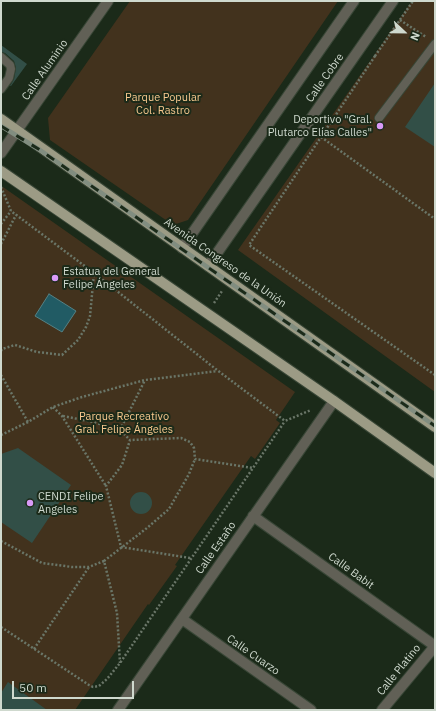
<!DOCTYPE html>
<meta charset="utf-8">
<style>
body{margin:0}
#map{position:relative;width:436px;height:711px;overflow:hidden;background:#1b2a19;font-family:"IBM Plex Sans",sans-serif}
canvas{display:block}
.frame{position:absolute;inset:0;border:2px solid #cfd9ce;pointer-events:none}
.north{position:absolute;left:384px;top:12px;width:40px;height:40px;-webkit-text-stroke:3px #1b2a19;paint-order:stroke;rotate:112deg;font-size:11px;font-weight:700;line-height:16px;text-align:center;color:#cfd9ce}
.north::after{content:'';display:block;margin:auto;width:14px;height:18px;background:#cfd9ce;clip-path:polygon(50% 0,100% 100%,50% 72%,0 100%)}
.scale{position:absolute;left:12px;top:681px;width:122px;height:18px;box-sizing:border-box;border:2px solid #cfd9ce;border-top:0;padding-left:5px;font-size:12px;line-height:14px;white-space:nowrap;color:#cfd9ce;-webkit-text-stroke:3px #1b2a19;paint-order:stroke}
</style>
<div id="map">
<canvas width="436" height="711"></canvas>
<div class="frame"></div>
<div class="north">N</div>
<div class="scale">50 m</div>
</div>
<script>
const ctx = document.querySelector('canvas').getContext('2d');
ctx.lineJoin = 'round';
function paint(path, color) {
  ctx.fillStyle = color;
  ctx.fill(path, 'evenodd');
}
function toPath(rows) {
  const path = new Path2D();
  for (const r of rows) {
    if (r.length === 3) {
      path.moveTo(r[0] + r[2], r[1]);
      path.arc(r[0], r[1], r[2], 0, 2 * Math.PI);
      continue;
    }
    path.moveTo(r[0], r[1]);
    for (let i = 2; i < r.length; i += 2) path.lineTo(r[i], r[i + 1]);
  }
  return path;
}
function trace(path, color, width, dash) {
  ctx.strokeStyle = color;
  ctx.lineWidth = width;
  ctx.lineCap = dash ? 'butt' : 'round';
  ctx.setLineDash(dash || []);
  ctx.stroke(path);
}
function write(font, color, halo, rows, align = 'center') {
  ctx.font = font + ' "IBM Plex Sans",sans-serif';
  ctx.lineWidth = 4;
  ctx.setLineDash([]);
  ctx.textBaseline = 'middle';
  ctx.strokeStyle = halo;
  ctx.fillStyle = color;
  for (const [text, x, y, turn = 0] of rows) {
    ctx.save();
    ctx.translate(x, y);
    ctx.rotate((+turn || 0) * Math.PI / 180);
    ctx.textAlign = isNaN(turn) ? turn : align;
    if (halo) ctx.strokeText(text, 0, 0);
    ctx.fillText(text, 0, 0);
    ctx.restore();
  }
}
paint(toPath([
 [130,1,338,1,188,220,173,225,50,140,48,118],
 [412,1,435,1,435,392,238,250],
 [3,187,295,392,276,420,280,423,255,459,251,456,175,565,177,566,149,605,148,604,75,710,1,710,1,190]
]), '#42321d');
const water = toPath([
 [49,294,76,311,62,332,35,316,49,294]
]);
paint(water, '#215b64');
trace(water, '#558184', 1);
paint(toPath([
 [1,45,27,64,11,86,10,86,14,79,16,68,14,61,5,53,1,52],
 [435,83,435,147,405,127],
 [18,448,71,485,32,543,1,522,1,454],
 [141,503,11],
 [8,682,47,710,1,710,1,693]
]), '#324f47');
const service = toPath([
 [1,57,10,65,11,69,9,78,1,89],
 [379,118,435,44]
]);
const minor = toPath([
 [1,153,108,1],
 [182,248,354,1],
 [208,266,393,1],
 [253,516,435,646],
 [182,619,311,710],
 [118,710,334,401]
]);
const tertiary = toPath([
 [382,710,435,646]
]);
const primary = toPath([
 [1,119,435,427],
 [1,171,334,401,435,473]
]);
trace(service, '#384636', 10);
trace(minor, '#384636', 12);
trace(tertiary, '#384636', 12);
trace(primary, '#384636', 12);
trace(toPath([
 [400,20,426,37],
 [375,56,249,245,435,375],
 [375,56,413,1],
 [321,137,435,219],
 [1,187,11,211,94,273,217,370,285,421,311,410],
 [1,224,11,211],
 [1,244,16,215],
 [214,303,222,291],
 [1,351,2,349,15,345,37,352,62,355,78,340,86,327,90,316,94,273],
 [1,375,28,422],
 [53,407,62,416,106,486],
 [63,416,93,422,120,430,130,440],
 [120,430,145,380],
 [1,435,28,422,53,407,82,397,145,380,217,371],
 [1,541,42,563,72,567,89,567,104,561,117,613,120,663],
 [190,558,121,547,106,486,122,465,130,440,181,438,190,442,194,448,195,459,253,468],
 [104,561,147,528,169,509,189,474,195,459],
 [1,627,89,685,93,687,99,686,107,679,120,663,285,421],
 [34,649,89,567]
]), '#6a7668', 2.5, [2, 2]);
trace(service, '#616056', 8);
trace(minor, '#616056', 10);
trace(tertiary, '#616056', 10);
trace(primary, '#9c9b85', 10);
const rail = toPath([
 [1,126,40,150,435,426]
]);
trace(rail, '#818d80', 4.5);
trace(rail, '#1b2a19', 3, [9]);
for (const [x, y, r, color] of [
 [380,126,4,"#d99af7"],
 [55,278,4,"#d99af7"],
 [30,503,4,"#d99af7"]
]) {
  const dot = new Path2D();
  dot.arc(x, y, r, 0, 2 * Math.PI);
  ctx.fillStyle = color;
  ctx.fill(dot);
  trace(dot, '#1b2a19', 1.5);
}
write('11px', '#cfd9ce', '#1b2a19', [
 ["Calle Aluminio",45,70,-55],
 ["Calle Cobre",325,78,-55],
 ["Avenida Congreso de la Unión",225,263,35],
 ["Calle Estaño",216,548,-55],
 ["Calle Babit",351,571,36],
 ["Calle Cuarzo",253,655,35],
 ["Calle Platino",399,670,-51]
]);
write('11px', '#f8c98f', '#1b2a19', [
 ["Parque Popular",163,98],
 ["Col. Rastro",163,111],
 ["Parque Recreativo",124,417],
 ["Gral. Felipe Ángeles",124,430]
]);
write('11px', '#cfd9ce', '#1b2a19', [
 ["Deportivo \"Gral.",372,120,"right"],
 ["Plutarco Elías Calles\"",372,133,"right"],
 ["Estatua del General",63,272],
 ["Felipe Ángeles",63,285],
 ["CENDI Felipe",38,497],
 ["Angeles",38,510]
], 'left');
</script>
